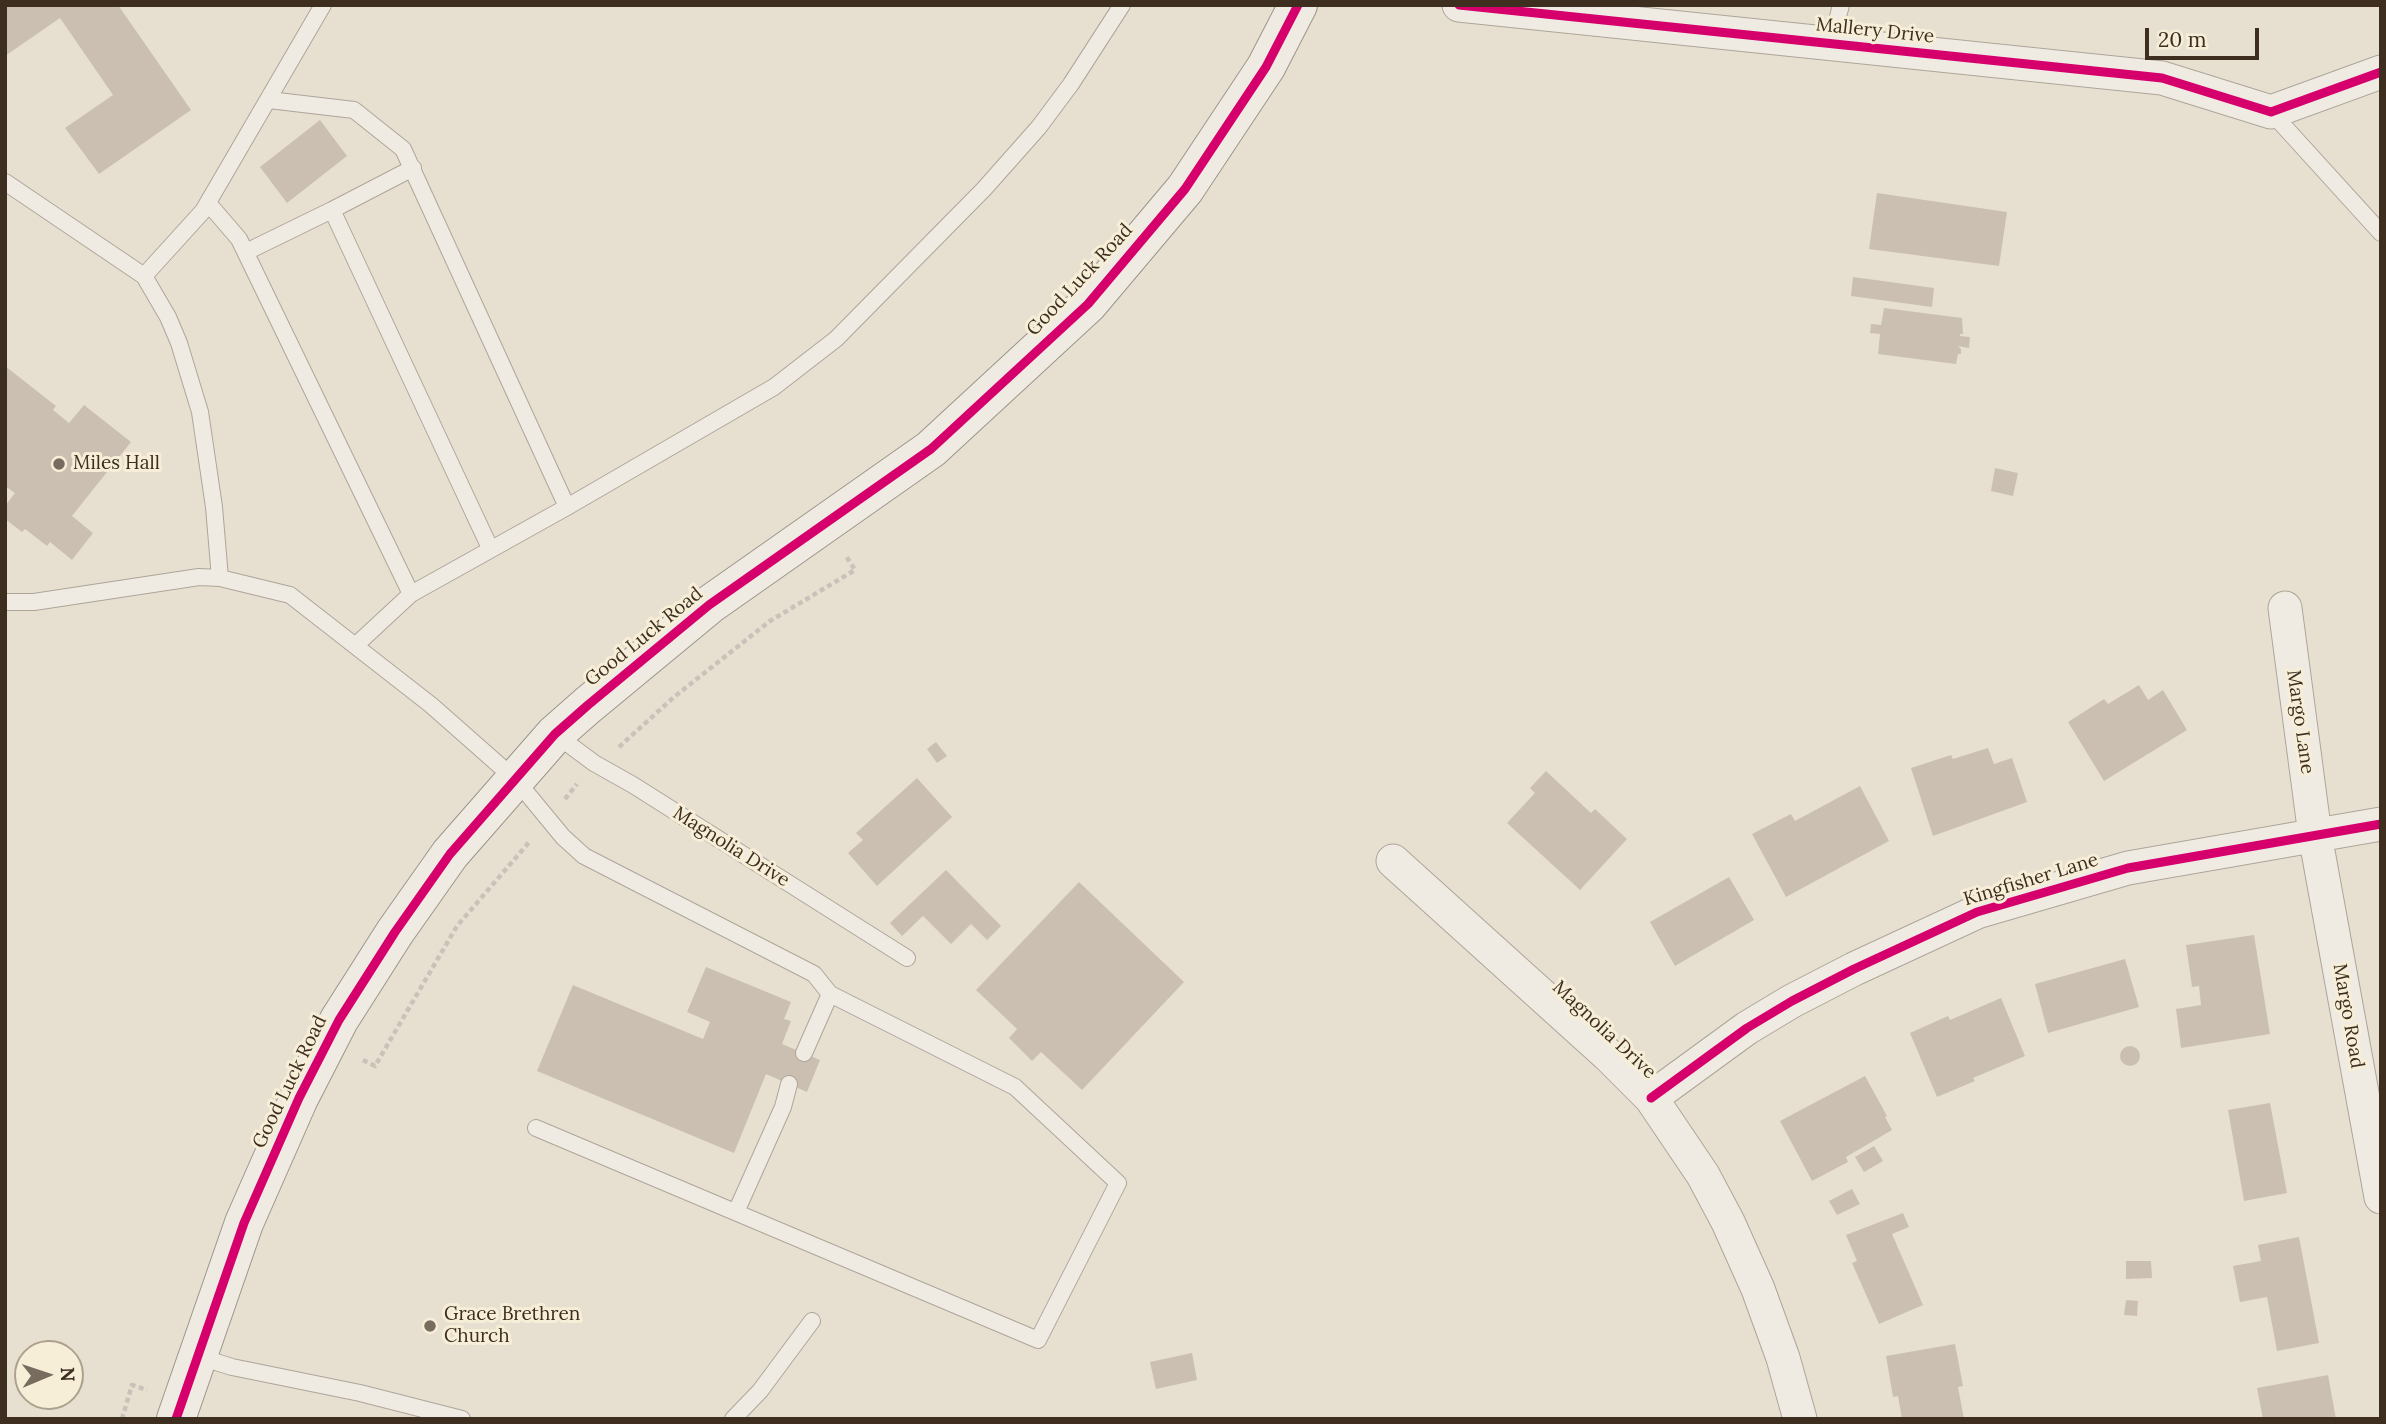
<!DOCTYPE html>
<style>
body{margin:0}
#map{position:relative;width:2386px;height:1424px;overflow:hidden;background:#e7e0d1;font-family:Lora,serif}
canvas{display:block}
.frame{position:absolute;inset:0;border:7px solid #3d2e20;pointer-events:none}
.north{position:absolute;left:14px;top:1340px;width:70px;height:70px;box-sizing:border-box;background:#f7eed8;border:2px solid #ada18e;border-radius:50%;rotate:88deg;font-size:19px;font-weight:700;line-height:28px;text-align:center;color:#3d2e20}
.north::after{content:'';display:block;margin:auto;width:24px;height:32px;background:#786c5e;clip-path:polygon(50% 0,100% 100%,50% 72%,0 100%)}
.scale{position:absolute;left:2145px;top:28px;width:114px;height:32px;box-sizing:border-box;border:4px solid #3d2e20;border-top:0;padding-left:9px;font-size:21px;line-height:24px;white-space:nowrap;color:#3d2e20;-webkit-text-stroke:5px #f7eed8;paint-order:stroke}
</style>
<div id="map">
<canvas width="2386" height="1424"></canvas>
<div class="frame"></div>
<div class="north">N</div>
<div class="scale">20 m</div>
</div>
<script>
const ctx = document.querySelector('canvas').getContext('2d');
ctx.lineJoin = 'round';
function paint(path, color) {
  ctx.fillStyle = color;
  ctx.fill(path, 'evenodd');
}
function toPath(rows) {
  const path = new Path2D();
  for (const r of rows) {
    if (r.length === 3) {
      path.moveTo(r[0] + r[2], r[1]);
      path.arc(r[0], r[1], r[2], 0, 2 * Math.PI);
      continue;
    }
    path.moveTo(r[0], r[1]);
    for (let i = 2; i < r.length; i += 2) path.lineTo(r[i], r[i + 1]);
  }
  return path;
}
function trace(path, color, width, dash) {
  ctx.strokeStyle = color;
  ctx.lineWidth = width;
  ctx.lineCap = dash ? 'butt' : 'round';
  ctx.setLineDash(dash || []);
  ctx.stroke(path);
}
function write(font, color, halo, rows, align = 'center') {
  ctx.font = font + ' Lora,serif';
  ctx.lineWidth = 6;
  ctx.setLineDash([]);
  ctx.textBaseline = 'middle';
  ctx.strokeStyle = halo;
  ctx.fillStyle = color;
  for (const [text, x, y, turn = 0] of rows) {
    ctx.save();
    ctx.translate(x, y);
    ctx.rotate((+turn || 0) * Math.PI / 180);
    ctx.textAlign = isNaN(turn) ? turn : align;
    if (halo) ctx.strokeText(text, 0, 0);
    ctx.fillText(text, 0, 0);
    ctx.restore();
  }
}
paint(toPath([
 [5,5,118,5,191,110,99,174,65,128,113,95,60,18,5,56],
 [320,120,347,156,287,203,260,167],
 [1877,193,2007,212,1999,266,1869,249],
 [1853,277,1934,288,1932,307,1851,296],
 [1884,308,1962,318,1963,334,1960,334,1960,336,1970,337,1969,348,1958,346,1961,349,1961,354,1958,354,1956,364,1878,354,1880,334,1870,333,1871,324,1881,325],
 [5,366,56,406,53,410,69,423,84,405,131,442,72,516,93,533,72,560,50,542,47,546,25,529,22,532,5,519,5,506,15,493,5,486],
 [1995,468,2018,473,2013,496,1991,491],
 [2139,685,2148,700,2163,690,2187,730,2104,781,2068,722,2104,699,2108,704],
 [936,742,947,756,937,763,927,749],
 [1988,748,1994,764,2012,758,2027,802,1933,836,1911,768,1951,755,1953,759],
 [1546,771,1591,813,1595,809,1627,839,1580,890,1507,823,1535,793,1530,788],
 [917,778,952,817,877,886,848,853,863,840,856,833],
 [1860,786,1889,841,1786,897,1752,834,1791,814,1795,821],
 [946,870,1001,926,987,940,971,924,951,944,923,916,902,936,890,923],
 [1729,877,1754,920,1675,966,1650,922],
 [1079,882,1184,982,1082,1090,1041,1052,1032,1061,1009,1038,1017,1029,976,990],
 [2254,935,2270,1034,2181,1048,2176,1009,2201,1005,2199,986,2192,987,2186,945],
 [2125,959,2139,1007,2048,1033,2035,984],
 [706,967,791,1002,784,1019,791,1021,782,1044,820,1060,807,1092,766,1074,734,1153,537,1071,573,985,703,1039,710,1022,687,1012],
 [2001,998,2025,1056,1973,1078,1975,1081,1937,1097,1910,1033,1948,1016,1950,1020],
 [2130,1056,10],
 [1865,1076,1887,1116,1885,1117,1892,1130,1846,1157,1848,1162,1812,1181,1780,1121],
 [2270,1103,2287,1193,2244,1201,2228,1110],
 [1874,1146,1883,1161,1864,1172,1855,1157],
 [1852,1189,1860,1204,1837,1215,1829,1201],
 [1903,1213,1909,1227,1892,1234,1923,1305,1879,1324,1852,1263,1857,1261,1846,1235],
 [2299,1237,2319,1343,2277,1351,2267,1297,2240,1302,2233,1266,2261,1261,2258,1245],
 [2126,1261,2151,1261,2152,1278,2126,1279],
 [2126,1300,2138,1301,2137,1316,2124,1315],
 [1955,1344,1963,1386,1958,1387,1964,1419,1902,1419,1898,1396,1893,1397,1886,1356],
 [1192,1353,1197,1380,1156,1389,1150,1362],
 [2328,1375,2336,1419,2263,1419,2257,1388]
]), '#cbbfb2');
const lane = toPath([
 [1831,44,1841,5],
 [269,100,354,110,403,149,567,507],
 [2271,112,2381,233],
 [413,168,332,210,490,548],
 [5,182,144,276],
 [208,203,239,239,411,594],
 [246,252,332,210],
 [220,578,214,507,200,412,179,343,168,317,144,276,203,211,323,5],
 [5,602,34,602,199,577,220,578,290,595,431,705,516,780,563,837,584,856,814,974,830,994,1015,1087,1118,1183,1038,1340,536,1128],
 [356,645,411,594,567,507,774,387,836,339,984,189,1039,127,1071,84,1122,5],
 [555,734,594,763,633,785,907,958],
 [804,1053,830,994],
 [736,1212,783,1107,789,1084],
 [197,1356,232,1367,360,1393,462,1419],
 [733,1419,760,1391,812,1321]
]);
const street = toPath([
 [1459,5,2162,78,2271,112,2381,72],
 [2285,608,2315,835,2381,1197],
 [1393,861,1609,1056,1651,1098,1703,1175,1728,1222,1758,1289,1783,1358,1800,1419],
 [1651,1098,1747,1028,1792,1001,1854,969,1977,912,2128,868,2381,824]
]);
const secondary = toPath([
 [176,1419,244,1223,299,1098,339,1020,395,932,450,854,555,734,588,705,709,605,931,449,1088,304,1185,189,1266,67,1298,5]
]);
trace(lane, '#ada599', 18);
trace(street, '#ada599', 35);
trace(secondary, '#9c958a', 40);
trace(toPath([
 [619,747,674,697,770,621,855,570,846,556],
 [565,799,577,784],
 [363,1060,375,1066,457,926,531,840],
 [122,1419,132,1385,147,1390]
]), '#c8c2b9', 4.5, [5, 3.5]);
trace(lane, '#efebe3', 16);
trace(street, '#efebe3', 33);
trace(secondary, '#efebe3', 38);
trace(toPath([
 [1459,5,2162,78,2271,112,2381,72],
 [1651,1098,1747,1028,1792,1001,1854,969,1977,912,2128,868,2381,824],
 [176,1419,244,1223,299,1098,339,1020,395,932,450,854,555,734,588,705,709,605,931,449,1088,304,1185,189,1266,67,1298,5]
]), '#d6006c', 9);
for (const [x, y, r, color] of [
 [59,464,7,"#786c5e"],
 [430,1326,7,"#786c5e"]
]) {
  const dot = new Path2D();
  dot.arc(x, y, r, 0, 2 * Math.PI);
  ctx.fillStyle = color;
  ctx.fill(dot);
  trace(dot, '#f7eed8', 2.5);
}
write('19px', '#3d2e20', '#f7eed8', [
 ["Mallery Drive",1875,31,6],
 ["Good Luck Road",1080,280,-47],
 ["Good Luck Road",644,637,-39],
 ["Margo Lane",2300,722,82],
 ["Magnolia Drive",731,847,32],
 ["Kingfisher Lane",2031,880,-17],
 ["Margo Road",2348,1016,80],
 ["Magnolia Drive",1604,1030,43],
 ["Good Luck Road",290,1082,-64]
]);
write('19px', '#3d2e20', '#f7eed8', [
 ["Miles Hall",73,464],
 ["Grace Brethren",444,1315],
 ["Church",444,1337]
], 'left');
</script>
